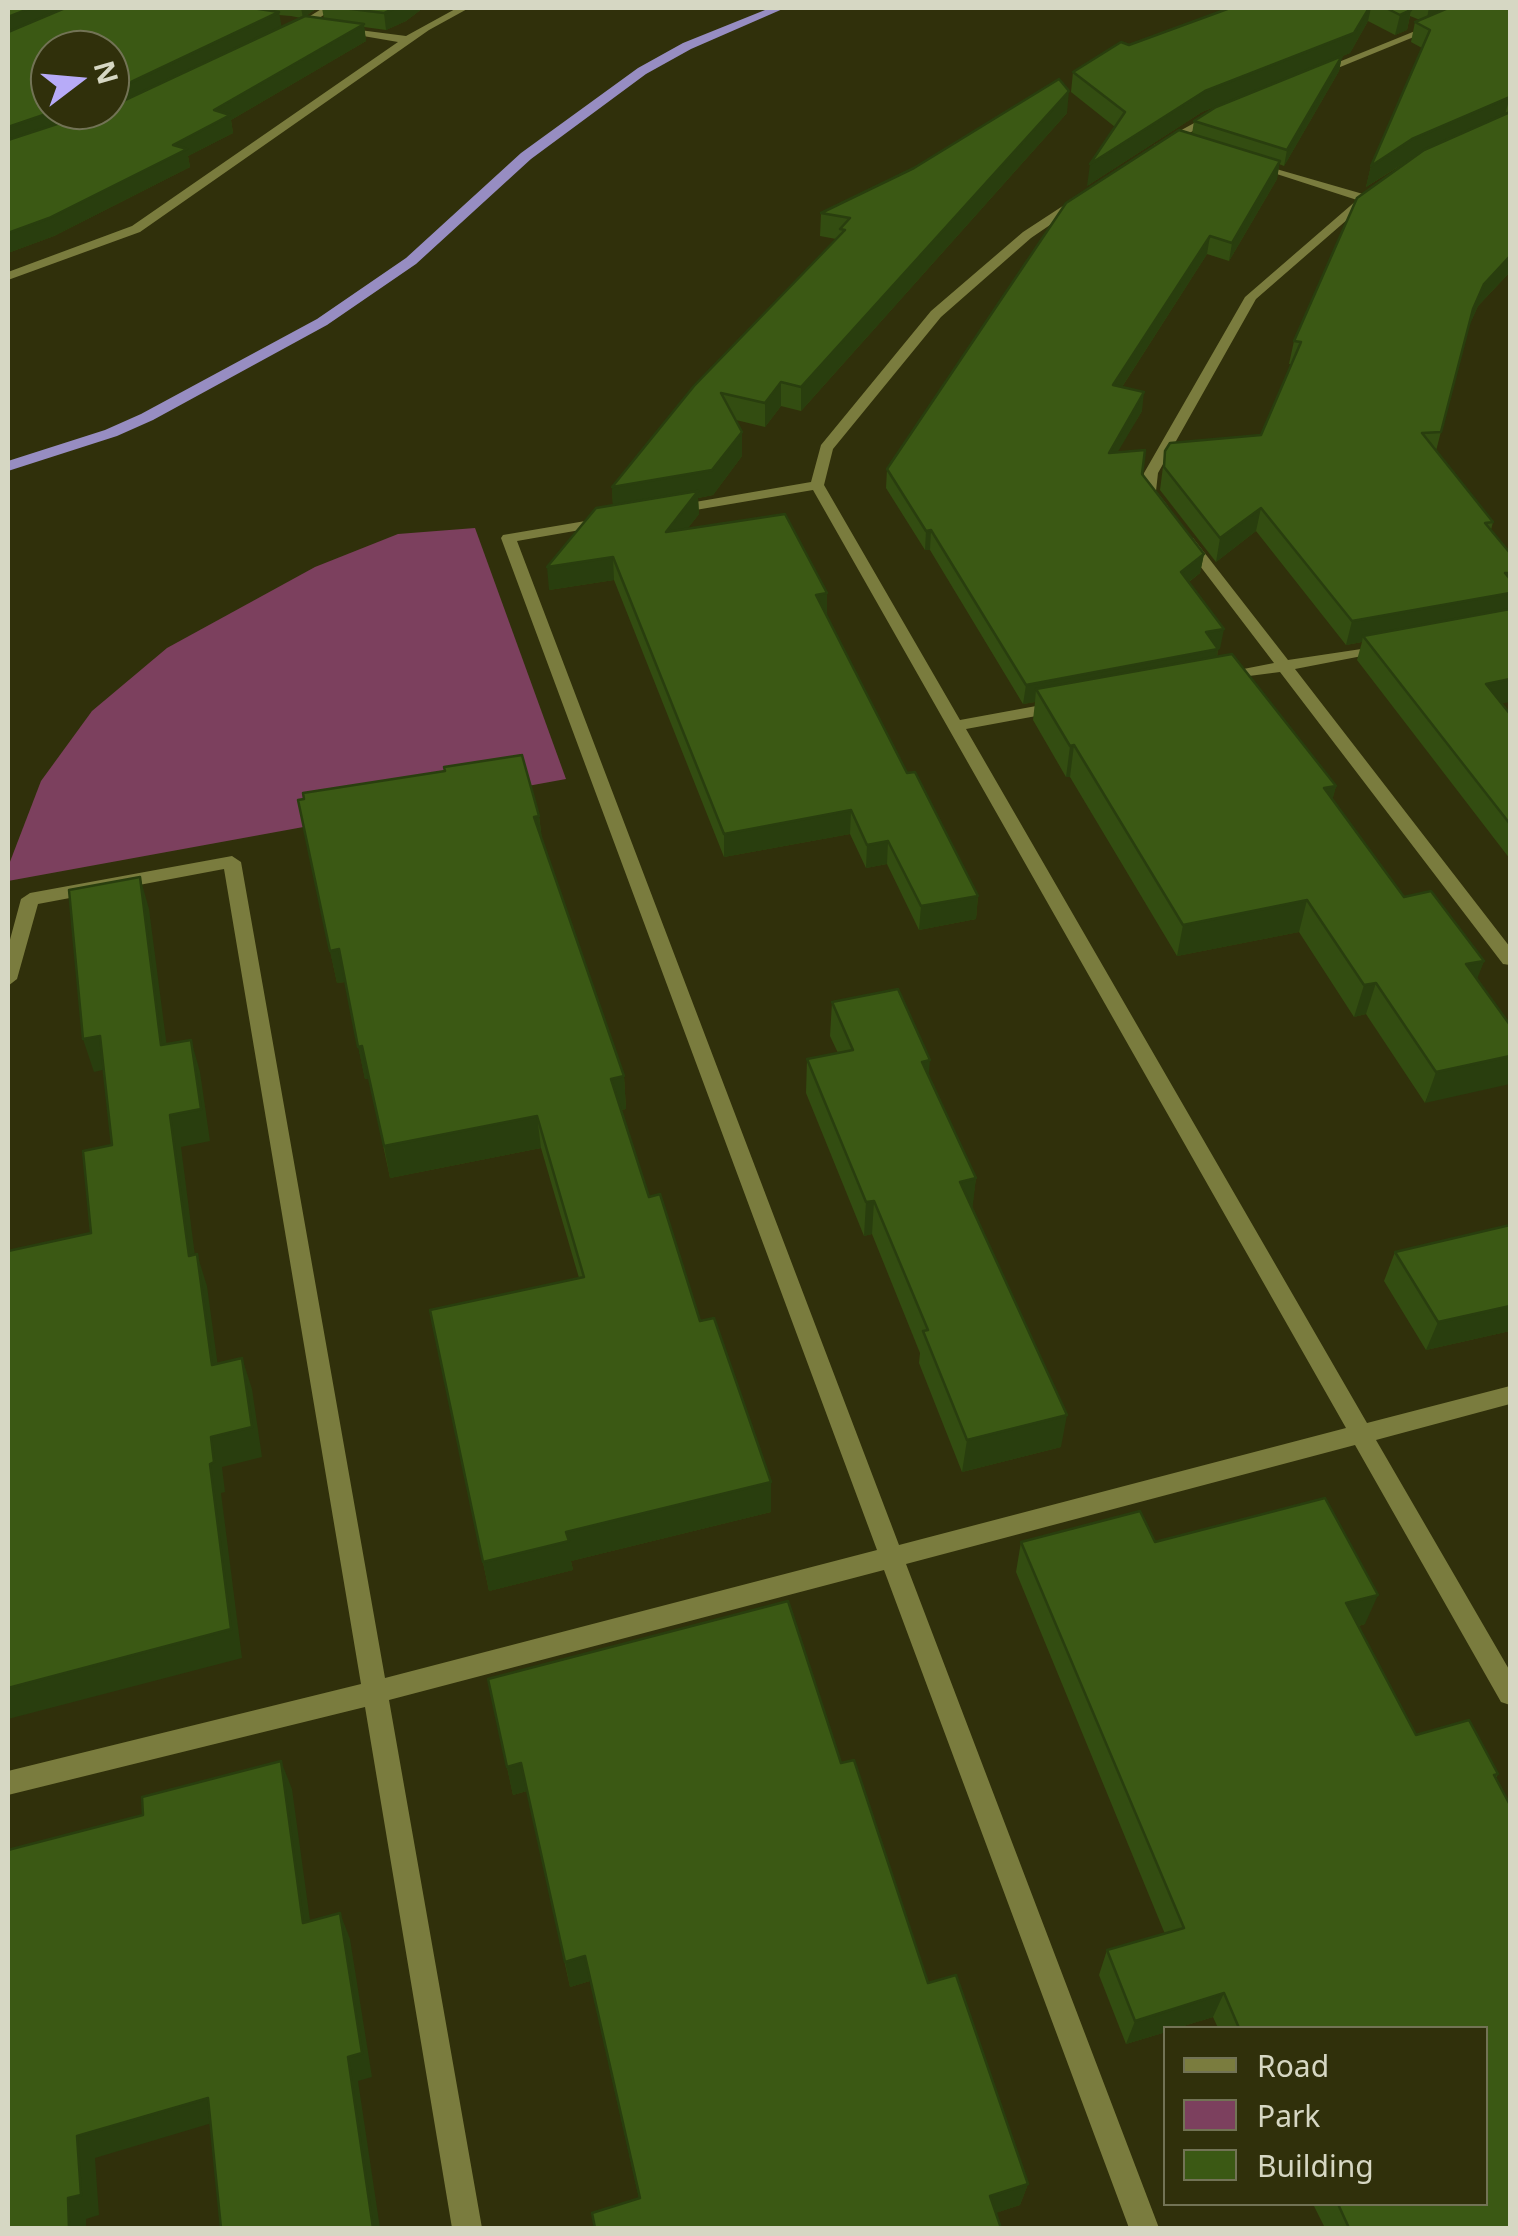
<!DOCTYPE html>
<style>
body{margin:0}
#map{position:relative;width:1518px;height:2236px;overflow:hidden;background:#30300b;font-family:"Noto Sans",sans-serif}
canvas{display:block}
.frame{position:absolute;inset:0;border:10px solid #d6d7c3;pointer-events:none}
.legend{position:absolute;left:1163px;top:2026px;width:325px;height:180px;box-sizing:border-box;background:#30300b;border:2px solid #727355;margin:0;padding:12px 18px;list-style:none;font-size:30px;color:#d6d7c3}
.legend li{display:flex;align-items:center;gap:20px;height:50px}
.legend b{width:50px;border:2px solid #727355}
.north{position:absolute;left:30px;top:30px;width:100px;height:100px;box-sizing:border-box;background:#30300b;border:2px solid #727355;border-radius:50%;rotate:74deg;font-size:28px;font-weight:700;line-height:40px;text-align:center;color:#d6d7c3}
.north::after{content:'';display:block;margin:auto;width:35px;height:45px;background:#b7abf8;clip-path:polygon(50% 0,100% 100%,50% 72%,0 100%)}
</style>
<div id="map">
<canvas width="1518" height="2236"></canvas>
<div class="frame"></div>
<ul class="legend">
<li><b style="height:12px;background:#7a7c3e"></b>Road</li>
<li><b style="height:28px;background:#7c405e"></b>Park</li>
<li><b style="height:28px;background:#3b5914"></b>Building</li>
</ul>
<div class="north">N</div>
</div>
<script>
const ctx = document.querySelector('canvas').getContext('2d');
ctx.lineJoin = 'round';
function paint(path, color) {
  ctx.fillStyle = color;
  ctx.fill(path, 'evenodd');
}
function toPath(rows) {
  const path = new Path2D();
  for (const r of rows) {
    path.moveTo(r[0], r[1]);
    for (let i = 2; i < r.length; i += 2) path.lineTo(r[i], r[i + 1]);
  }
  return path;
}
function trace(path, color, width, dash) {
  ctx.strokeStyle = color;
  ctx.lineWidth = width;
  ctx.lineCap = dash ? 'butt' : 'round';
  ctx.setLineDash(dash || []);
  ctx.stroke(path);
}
paint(toPath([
 [475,528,566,779,8,881,8,867,41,781,92,711,167,648,315,567,398,534]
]), '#7c405e');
paint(toPath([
 [770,8,785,8,691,49,646,74,531,159,416,264,327,325,153,420,117,436,8,471,8,461,105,430,141,414,317,319,406,258,521,153,638,68,683,43,770,8]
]), '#978dc2');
paint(toPath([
 [323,8,334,8,297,33,289,33,289,29,323,8],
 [457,8,469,8,429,30,140,232,8,280,8,272,132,226,398,42,340,32,335,29,336,27,406,36,457,8],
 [1472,8,1485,8,1323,74,1314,72,1472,8],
 [1218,110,1224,113,1222,115,1164,147,1154,145,1218,110],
 [1252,162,1363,194,1373,188,1379,192,1256,299,1158,473,1156,491,1168,506,1166,509,1156,509,1142,491,1144,473,1245,297,1357,200,1252,166,1252,162],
 [1075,198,1085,201,1031,238,941,317,833,449,824,485,960,720,1058,702,1066,707,1058,712,966,729,1367,1423,1510,1386,1510,1404,1376,1440,1510,1671,1510,1705,1501,1702,1355,1445,906,1564,1159,2228,1129,2228,884,1570,389,1700,482,2228,452,2228,365,1707,8,1795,8,1771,361,1684,224,869,38,904,17,979,8,986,8,947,21,899,30,893,232,856,241,862,385,1678,877,1550,501,538,503,535,609,517,616,521,609,525,517,541,899,1545,1346,1428,813,490,672,514,665,510,672,506,811,482,821,445,931,311,1023,232,1075,198],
 [1188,537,1193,538,1288,660,1388,645,1388,651,1295,669,1510,947,1510,965,1503,964,1280,672,1218,680,1218,674,1274,663,1181,541,1188,537]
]), '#7a7c3e');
paint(toPath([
 [8,8,317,8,306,16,324,19,322,8,423,8,406,21,386,30,364,27,366,41,231,120,233,133,188,156,190,167,54,236,8,253],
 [279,15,291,16,301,18,281,27],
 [1230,8,1510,8,1510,272,1478,306,1467,330,1436,451,1493,522,1491,530,1502,704,1510,714,1510,859,1357,660,1362,642,1346,645,1256,531,1216,562,1160,490,1165,451,1261,435,1292,364,1289,364,1294,341,1411,159,1366,187,1371,166,1422,48,1411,42,1415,22,1420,20,1410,16,1407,30,1395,35,1368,21,1350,53,1202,112,1087,186,1115,127,1071,92,1073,72,1129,45],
 [1342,56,1339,71,1284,166,1279,164,1277,179,1229,261,1207,254,1122,387,1142,411,1117,452,1142,474,1204,554,1200,573,1189,582,1220,649,1218,649,1217,657,1336,786,1332,800,1404,897,1484,961,1425,1103,1366,1014,1354,1017,1299,932,1177,956,1070,777,1066,777,1033,720,1035,702,1023,704,930,550,925,550,886,488,887,469,1192,134,1194,121],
 [1067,113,801,411,781,406,765,427,736,420,742,456,713,495,698,498,699,514,687,529,827,593,827,616,907,773,978,896,976,919,919,930,887,864,866,868,850,834,724,857,614,580,549,590,613,505,612,487,836,239,820,236,821,213],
 [298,800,539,816,542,839,624,1076,626,1109,621,1110,649,1197,700,1321,771,1512,571,1561,573,1570,489,1591,430,1310,579,1278,541,1148,390,1178,369,1079,365,1079,345,982,337,983],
 [832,1002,929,1075,976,1178,972,1208,1061,1447,962,1472,919,1363,920,1353,872,1234,864,1236,806,1093,807,1059,838,1053,830,1036],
 [1510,1225,1510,1331,1426,1350,1384,1281,1395,1252],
 [1021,1542,1155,1542,1365,1624,1359,1626,1416,1735,1498,1774,1496,1778,1510,2228,1325,2228,1313,2204,1486,2204,1486,2028,1218,2028,1213,2017,1177,2028,1166,2028,1166,2032,1126,2044,1099,1975,1107,1950,1165,1934,1016,1572],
 [488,1679,841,1763,928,1983,1028,2184,1020,2205,995,2213,639,2198,590,1981,570,1987,527,1791,513,1795]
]), '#334d11');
paint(toPath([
 [31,8,75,8,8,36,8,17],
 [301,8,317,8,303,18],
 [396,8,423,8,406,21,386,30,384,13],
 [1369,8,1371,8,1368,21,1350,53,1202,112,1087,186,1090,164,1205,91],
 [1429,8,1463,8,1426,22],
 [1411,10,1407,30,1395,35,1400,15],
 [279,12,282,29,112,111,8,146,8,127,58,110,110,110,110,92],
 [364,24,366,41,231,120,233,133,188,156,190,167,54,236,8,253,8,233,173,145,214,110],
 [1342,56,1339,71,1284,166,1287,150],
 [1069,91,1067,113,801,411,801,387],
 [1510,97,1504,118,1407,161,1366,187,1371,166,1412,139],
 [1280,161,1277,179,1229,261,1232,243],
 [1210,236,1207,254,1111,404,1113,385],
 [1510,256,1510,272,1478,306,1467,331,1473,309,1484,284],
 [781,382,781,406,765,427,765,403],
 [1144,392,1142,411,1106,472,1109,453],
 [742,432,742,456,713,495,698,498,699,514,667,555,613,512,612,487],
 [1261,508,1256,531,1216,562,1220,538],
 [931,530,930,550,925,550,926,531],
 [1204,554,1200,573,1177,591,1181,572],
 [613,557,614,580,549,590,547,567],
 [1505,573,1510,573,1510,615,1363,636,1362,642,1346,645,1352,621],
 [827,593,827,616,816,595],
 [1224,629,1220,649,1202,652,1206,632],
 [1218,649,1214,669,1036,689,1035,702,1023,704,1026,685],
 [1510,679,1510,702,1478,708,1486,684],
 [1074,745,1070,777,1066,777,1070,746],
 [1336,786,1328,817,1324,788],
 [851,810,850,834,724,857,724,834],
 [539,816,543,849,534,817],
 [888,841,887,864,866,868,867,845],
 [140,877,149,909,171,1078,161,1045],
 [978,896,976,919,919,930,921,906],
 [1307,900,1299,932,1177,956,1183,925],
 [339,949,345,982,337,983,330,951],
 [1484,961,1472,992,1466,964],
 [1376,983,1366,1014,1354,1017,1364,985],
 [100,1036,111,1068,94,1072,83,1039],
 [191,1040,200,1072,210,1141,181,1147,199,1287,189,1256,170,1115],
 [362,1046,369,1079,365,1079,358,1047],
 [1510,1056,1510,1084,1425,1103,1436,1072],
 [930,1060,927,1094,922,1062],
 [624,1076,626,1109,613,1111,611,1079],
 [537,1116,541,1148,390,1178,384,1146],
 [976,1178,972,1212,960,1182],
 [874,1201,872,1234,864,1236,866,1202],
 [197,1254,207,1286,222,1396,212,1365],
 [1510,1306,1510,1331,1426,1350,1438,1322],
 [242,1358,252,1389,262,1457,222,1467,225,1492,221,1493,242,1658,8,1719,8,1688,210,1464,211,1437],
 [1067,1415,1061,1447,962,1472,967,1440],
 [771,1482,771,1512,571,1561,573,1570,489,1591,483,1562,566,1532],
 [1378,1595,1365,1624,1334,1633,1346,1603],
 [281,1761,292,1789,314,1949,303,1923],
 [521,1763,527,1791,513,1795,507,1767],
 [340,1913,350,1939,372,2077,358,2081,380,2228,373,2228,348,2057],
 [585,1956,590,1981,570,1987,565,1962],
 [1224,1993,1213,2017,1177,2028,1166,2028,1166,2032,1126,2044,1135,2021],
 [208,2098,222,2120,95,2158,99,2215,86,2219,86,2228,69,2228,68,2198,77,2136],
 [1028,2184,1020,2205,984,2217,990,2196]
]), '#293e0e');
const building = toPath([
 [8,8,31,8,8,17,8,8],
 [65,8,252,8,279,12,110,92,110,50,50,50,50,110,58,110,8,127,8,32,65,8],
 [343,8,396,8,384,13,343,8],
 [1230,8,1369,8,1354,33,1205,91,1090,164,1125,112,1073,72,1121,42,1129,45,1230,8],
 [1386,8,1405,8,1411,10,1400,15,1386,8],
 [1448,8,1510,8,1510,97,1412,139,1371,166,1430,30,1415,22,1448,8],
 [305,16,364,24,214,110,230,115,173,145,187,149,49,218,8,233,8,140,100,110,110,110,110,107,305,16],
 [1342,56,1287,150,1194,121,1216,107,1342,56],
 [1059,79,1069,91,801,387,781,382,765,403,721,393,742,432,712,470,612,487,694,386,845,230,840,229,850,218,821,213,914,168,1059,79],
 [1510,112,1510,256,1484,284,1473,309,1441,432,1422,433,1493,522,1485,523,1510,553,1510,573,1505,573,1510,579,1510,593,1352,621,1261,508,1220,538,1164,467,1165,451,1170,443,1261,435,1301,342,1294,341,1357,198,1424,150,1510,112],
 [1179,130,1280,161,1232,243,1210,236,1113,385,1144,392,1109,453,1145,450,1142,474,1204,554,1181,572,1224,629,1206,632,1218,649,1026,685,931,530,926,531,887,469,1066,203,1179,130],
 [698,491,666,532,785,514,827,593,816,595,907,773,915,772,978,896,921,906,888,841,867,845,851,810,724,834,613,557,547,567,596,508,698,491],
 [1510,609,1510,679,1486,684,1510,714,1510,824,1363,636,1510,609],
 [1232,654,1336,786,1324,788,1404,897,1431,891,1484,961,1466,964,1510,1025,1510,1056,1436,1072,1376,983,1364,985,1307,900,1183,925,1074,745,1070,746,1036,689,1232,654],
 [522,755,539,816,534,817,624,1076,611,1079,649,1197,660,1194,700,1321,714,1318,771,1482,566,1532,569,1541,483,1562,430,1310,584,1277,537,1116,384,1146,362,1046,358,1047,339,949,330,951,298,800,304,799,303,793,445,771,444,767,522,755],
 [140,877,161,1045,191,1040,201,1109,170,1115,189,1256,197,1254,212,1365,242,1358,252,1427,211,1437,214,1462,210,1464,231,1629,8,1688,8,1251,91,1233,83,1151,112,1145,100,1036,83,1039,69,890,140,877],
 [898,989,930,1060,922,1062,976,1178,960,1182,1067,1415,967,1440,923,1331,928,1330,874,1201,866,1202,807,1059,853,1050,832,1002,898,989],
 [1510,1225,1510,1306,1438,1322,1395,1252,1510,1225],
 [1325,1498,1378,1595,1346,1603,1416,1735,1469,1720,1498,1774,1494,1775,1510,1805,1510,2228,1349,2228,1338,2204,1486,2204,1486,2028,1239,2028,1224,1993,1135,2021,1107,1950,1184,1928,1021,1542,1140,1511,1155,1542,1325,1498],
 [788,1601,841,1763,854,1760,928,1983,956,1975,1028,2184,990,2196,1001,2228,595,2228,592,2213,640,2198,585,1956,565,1962,521,1763,507,1767,488,1679,788,1601],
 [281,1761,303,1923,340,1913,362,2053,348,2057,373,2228,221,2228,208,2098,77,2136,81,2195,68,2198,69,2228,8,2228,8,1850,143,1815,142,1797,281,1761]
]);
paint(building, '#3b5914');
trace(building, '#293e0e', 2.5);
</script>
